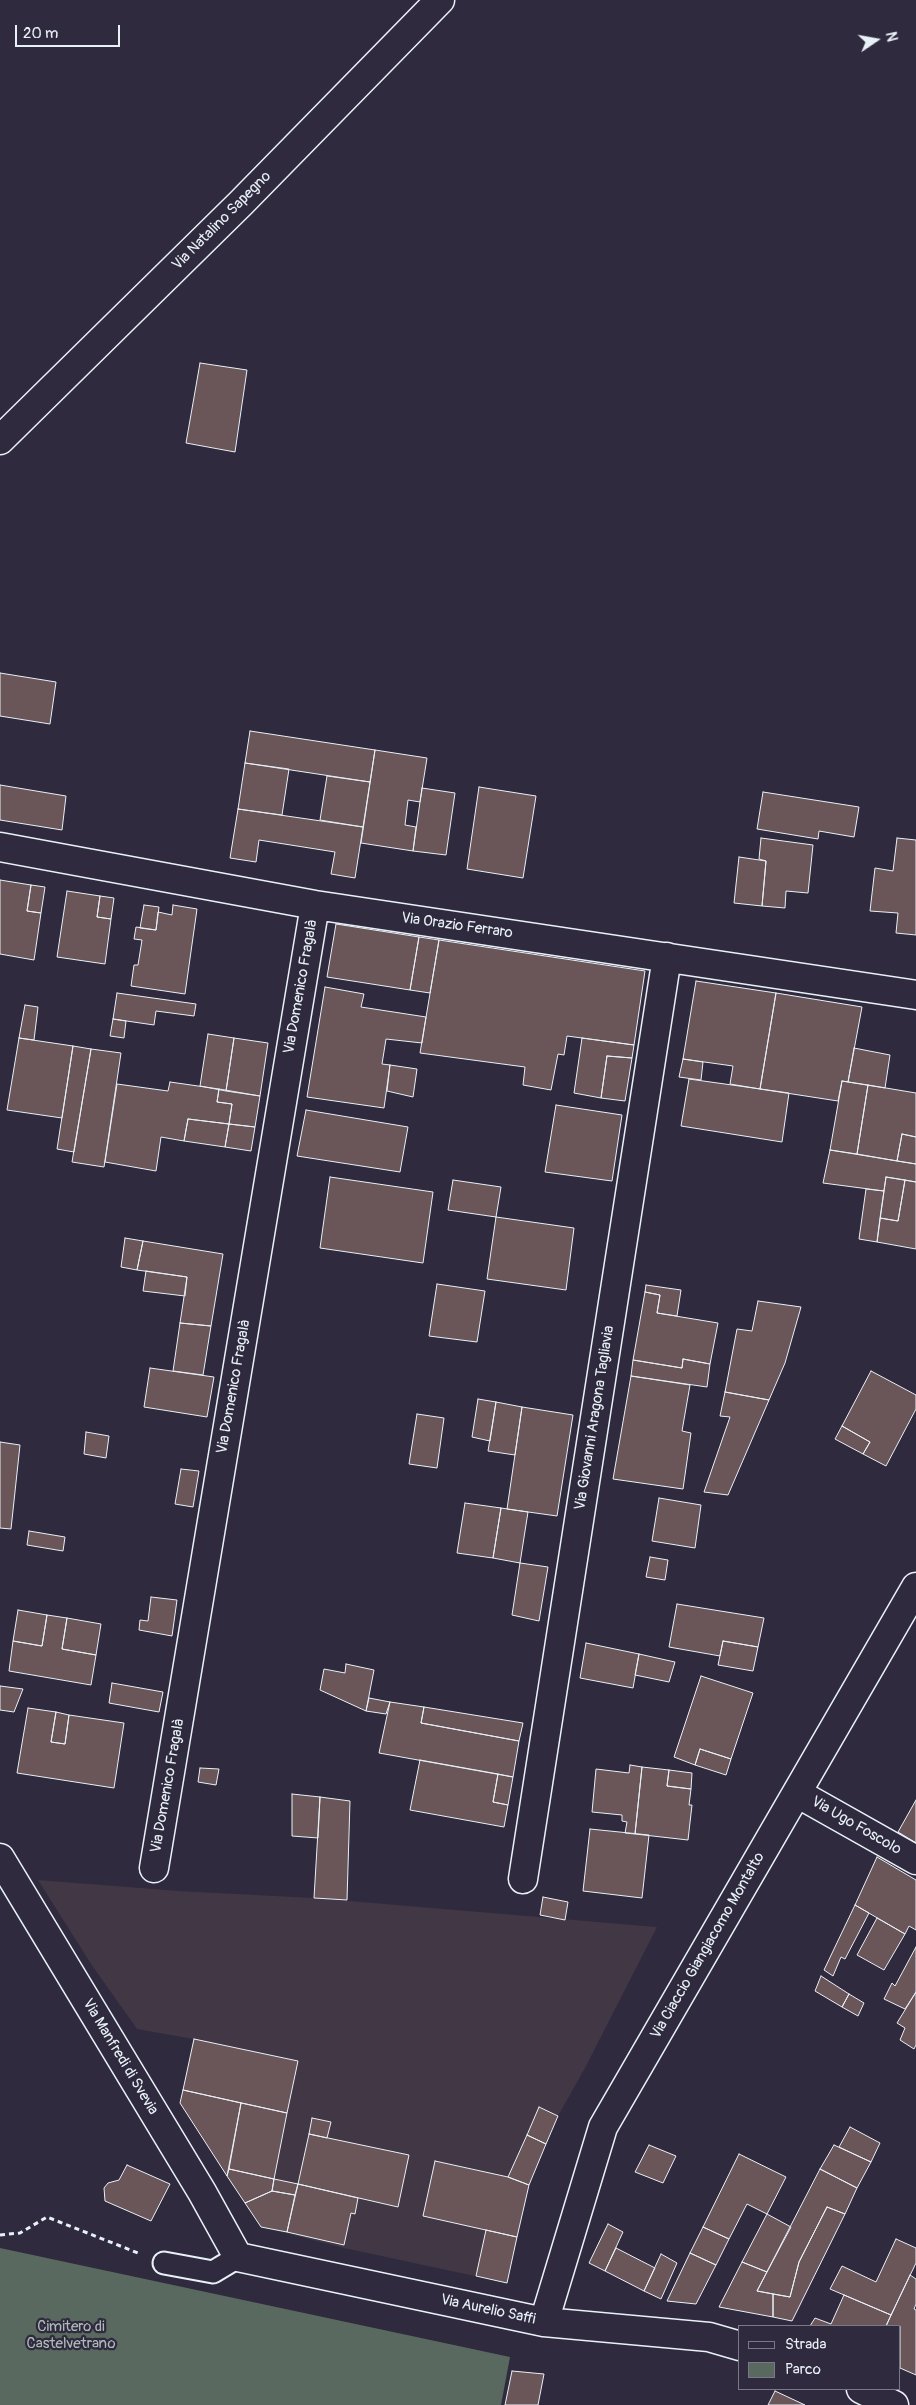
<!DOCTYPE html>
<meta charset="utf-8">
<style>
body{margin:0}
#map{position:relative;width:916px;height:2405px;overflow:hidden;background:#2f2a3d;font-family:Pangolin,sans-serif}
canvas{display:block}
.legend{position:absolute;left:738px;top:2325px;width:162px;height:65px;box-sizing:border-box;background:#2f2a3d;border:1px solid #797a88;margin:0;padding:6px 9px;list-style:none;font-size:15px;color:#e8f1f8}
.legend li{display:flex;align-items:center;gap:10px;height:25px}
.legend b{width:25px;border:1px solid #797a88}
.north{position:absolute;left:851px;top:15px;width:50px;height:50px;-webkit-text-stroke:4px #2f2a3d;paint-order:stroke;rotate:78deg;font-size:14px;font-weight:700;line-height:20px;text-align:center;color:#e8f1f8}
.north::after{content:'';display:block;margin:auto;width:18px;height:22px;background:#e8f1f8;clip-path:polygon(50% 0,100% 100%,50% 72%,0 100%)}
.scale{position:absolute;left:15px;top:25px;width:105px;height:22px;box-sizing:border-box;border:2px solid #e8f1f8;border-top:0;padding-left:6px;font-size:15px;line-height:18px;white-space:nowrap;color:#e8f1f8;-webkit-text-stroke:4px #2f2a3d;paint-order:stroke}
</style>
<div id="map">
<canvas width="916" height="2405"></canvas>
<ul class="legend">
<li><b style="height:6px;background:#2f2a3d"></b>Strada</li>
<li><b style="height:14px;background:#5a695f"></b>Parco</li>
</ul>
<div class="north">N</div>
<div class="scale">20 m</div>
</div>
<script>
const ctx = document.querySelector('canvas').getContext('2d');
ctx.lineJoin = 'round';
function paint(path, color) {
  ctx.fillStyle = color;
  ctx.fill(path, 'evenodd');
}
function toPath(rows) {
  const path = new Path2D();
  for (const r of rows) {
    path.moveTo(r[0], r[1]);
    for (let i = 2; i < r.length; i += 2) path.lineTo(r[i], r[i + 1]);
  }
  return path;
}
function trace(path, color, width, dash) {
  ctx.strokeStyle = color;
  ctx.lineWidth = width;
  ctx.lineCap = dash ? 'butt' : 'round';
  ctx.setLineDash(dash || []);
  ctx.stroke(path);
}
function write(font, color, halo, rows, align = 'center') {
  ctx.font = font + ' Pangolin,sans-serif';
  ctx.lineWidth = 4.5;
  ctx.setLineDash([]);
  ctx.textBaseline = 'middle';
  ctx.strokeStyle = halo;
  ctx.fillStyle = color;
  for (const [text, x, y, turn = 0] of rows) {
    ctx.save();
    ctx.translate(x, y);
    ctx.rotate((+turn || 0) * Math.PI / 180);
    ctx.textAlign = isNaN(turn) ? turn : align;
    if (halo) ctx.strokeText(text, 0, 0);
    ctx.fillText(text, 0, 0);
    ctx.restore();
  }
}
paint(toPath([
 [38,1880,179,1891,314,1898,657,1927,585,2068,558,2116,529,2185,507,2283,344,2248,261,2227,180,2103,193,2039,137,2029,91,1964]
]), '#413745');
paint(toPath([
 [0,2248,510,2357,501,2405,0,2405]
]), '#5a695f');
const building = toPath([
 [200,363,247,370,235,452,186,443,200,363],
 [0,673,56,682,50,724,0,716,0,673],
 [250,731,375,750,370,782,245,763,250,731],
 [375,750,427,758,420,802,408,800,405,825,416,827,413,851,361,843,375,750],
 [245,763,289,769,282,815,238,809,245,763],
 [327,776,370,782,363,827,320,820,327,776],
 [0,785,66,796,62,830,0,820,0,785],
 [479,787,536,796,523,878,467,869,479,787],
 [422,788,455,793,446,855,413,851,422,788],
 [763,792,859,807,854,837,819,831,818,839,757,829,763,792],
 [238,809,363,827,355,878,331,874,335,852,259,840,256,862,230,858,238,809],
 [761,838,813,845,808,893,786,891,785,908,762,906,766,861,759,859,761,838],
 [897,838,916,840,916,935,896,933,898,913,870,911,875,868,893,871,897,838],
 [739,857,766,861,762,906,734,903,739,857],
 [0,880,31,885,27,911,41,913,34,960,0,954,0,880],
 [31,885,45,887,41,913,27,911,31,885],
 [67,891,100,896,97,917,111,919,105,964,57,957,67,891],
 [100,896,114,898,111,919,97,917,100,896],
 [144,905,159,907,156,930,140,928,144,905],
 [173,905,197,909,185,994,131,986,134,965,138,965,142,940,134,939,136,927,156,930,158,912,172,915,173,905],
 [336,924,419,937,410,990,327,977,336,924],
 [419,937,439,940,430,993,410,990,419,937],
 [439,940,645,971,634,1045,567,1036,564,1055,558,1054,551,1090,523,1085,525,1067,420,1053,439,940],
 [696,981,776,993,760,1089,730,1084,733,1066,683,1059,696,981],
 [325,987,364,994,361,1007,426,1017,422,1043,386,1039,382,1064,390,1065,384,1108,307,1097,325,987],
 [117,993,196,1004,194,1016,156,1011,154,1025,113,1019,117,993],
 [776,993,862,1007,848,1082,842,1081,838,1101,760,1089,776,993],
 [25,1005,38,1007,34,1040,19,1038,25,1005],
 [113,1019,126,1021,124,1038,110,1036,113,1019],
 [208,1034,234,1038,226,1091,200,1086,208,1034],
 [19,1038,73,1046,62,1118,7,1110,19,1038],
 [234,1038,268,1043,260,1096,226,1091,234,1038],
 [582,1038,634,1045,632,1058,607,1056,601,1098,574,1093,582,1038],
 [73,1046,91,1049,74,1152,57,1149,73,1046],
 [854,1048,890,1055,885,1088,848,1082,854,1048],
 [91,1049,121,1053,104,1167,72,1162,91,1049],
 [607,1056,632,1058,625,1101,601,1098,607,1056],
 [683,1059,703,1062,701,1080,679,1077,683,1059],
 [390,1065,417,1069,413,1097,387,1091,390,1065],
 [689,1079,789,1093,782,1142,681,1126,689,1079],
 [842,1081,868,1085,857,1154,830,1150,842,1081],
 [170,1082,219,1089,217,1102,232,1104,229,1124,188,1119,184,1141,161,1137,156,1171,105,1162,117,1084,168,1091,170,1082],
 [868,1085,916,1093,916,1137,902,1134,897,1161,857,1154,868,1085],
 [219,1089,260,1096,255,1127,229,1124,232,1104,217,1102,219,1089],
 [556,1105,622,1115,612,1181,545,1172,556,1105],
 [306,1110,408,1127,400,1172,297,1156,306,1110],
 [188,1119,229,1124,225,1147,184,1141,188,1119],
 [229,1124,255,1127,251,1151,225,1147,229,1124],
 [902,1134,916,1137,916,1164,897,1161,902,1134],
 [830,1150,916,1164,916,1182,886,1177,884,1191,823,1183,830,1150],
 [330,1177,433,1192,423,1263,320,1248,330,1177],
 [886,1177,905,1180,898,1221,880,1218,886,1177],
 [453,1180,501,1187,496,1217,448,1210,453,1180],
 [905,1180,916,1182,916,1249,877,1242,880,1218,898,1221,905,1180],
 [866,1189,884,1191,877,1242,859,1239,866,1189],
 [496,1217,574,1228,566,1290,487,1279,496,1217],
 [125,1238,143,1241,137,1270,121,1267,125,1238],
 [143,1241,223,1254,211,1326,180,1323,187,1277,137,1270,143,1241],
 [146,1271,187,1277,185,1296,143,1291,146,1271],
 [437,1284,485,1291,477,1342,429,1336,437,1284],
 [646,1285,681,1290,677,1316,657,1313,660,1295,645,1292,646,1285],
 [645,1292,660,1295,657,1313,718,1323,710,1364,683,1359,682,1368,633,1360,645,1292],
 [758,1301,801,1307,785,1363,769,1400,725,1392,737,1329,752,1331,758,1301],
 [180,1323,211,1326,203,1375,173,1371,180,1323],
 [683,1359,710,1364,707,1387,631,1376,633,1360,682,1368,683,1359],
 [150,1368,214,1377,207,1417,144,1407,150,1368],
 [871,1371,916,1395,916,1409,886,1466,863,1454,870,1442,842,1426,871,1371],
 [631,1376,690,1385,682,1431,691,1433,683,1489,613,1479,631,1376],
 [725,1392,769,1400,728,1495,704,1492,730,1417,720,1416,725,1392],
 [478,1399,496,1402,490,1441,472,1437,478,1399],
 [496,1402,522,1407,515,1455,488,1451,496,1402],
 [522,1407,573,1415,557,1516,507,1509,522,1407],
 [417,1414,444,1418,437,1468,409,1464,417,1414],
 [842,1426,870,1442,863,1454,835,1439,842,1426],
 [86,1432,109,1436,106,1458,84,1454,86,1432],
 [0,1442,20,1445,11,1529,0,1528,0,1442],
 [181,1469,199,1471,193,1507,175,1504,181,1469],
 [659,1498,701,1505,695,1548,652,1541,659,1498],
 [465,1503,501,1508,493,1558,457,1553,465,1503],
 [501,1508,528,1512,520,1563,493,1558,501,1508],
 [29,1531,65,1537,63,1551,27,1545,29,1531],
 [650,1557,668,1560,665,1580,646,1577,650,1557],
 [520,1563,548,1567,539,1621,512,1615,520,1563],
 [151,1597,177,1600,172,1636,139,1630,140,1620,148,1621,151,1597],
 [677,1604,764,1618,758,1647,723,1641,720,1656,669,1647,677,1604],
 [18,1610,47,1615,42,1646,13,1641,18,1610],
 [47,1615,67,1618,62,1649,96,1655,91,1685,9,1671,13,1641,42,1646,47,1615],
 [67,1618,101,1624,96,1655,62,1649,67,1618],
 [723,1641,758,1647,753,1671,718,1665,723,1641],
 [586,1643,639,1654,633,1688,580,1678,586,1643],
 [639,1654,675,1662,669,1682,635,1675,639,1654],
 [346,1664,374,1670,366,1711,320,1690,324,1669,345,1673,346,1664],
 [701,1676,753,1693,731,1759,700,1749,695,1765,674,1757,701,1676],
 [112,1683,163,1692,159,1712,109,1703,112,1683],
 [0,1686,23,1689,14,1712,0,1710,0,1686],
 [369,1698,390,1702,386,1714,366,1711,369,1698],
 [390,1702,424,1707,421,1723,519,1741,513,1777,379,1753,390,1702],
 [424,1707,523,1723,519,1741,421,1723,424,1707],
 [28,1708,56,1712,51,1742,65,1744,69,1715,124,1723,114,1788,17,1773,28,1708],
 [56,1712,69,1715,65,1744,51,1742,56,1712],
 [700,1749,731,1759,726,1775,695,1765,700,1749],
 [420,1760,498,1774,493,1802,508,1805,504,1827,410,1810,420,1760],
 [630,1765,642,1767,635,1834,625,1833,627,1822,622,1821,622,1815,592,1812,596,1769,629,1773,630,1765],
 [642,1767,669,1770,667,1786,691,1789,689,1805,692,1805,688,1840,635,1834,642,1767],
 [200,1768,219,1769,216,1785,198,1782,200,1768],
 [669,1770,692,1773,691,1789,667,1786,669,1770],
 [498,1774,513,1777,508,1805,493,1802,498,1774],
 [292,1794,320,1797,318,1838,292,1836,292,1794],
 [320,1797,350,1801,347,1900,314,1898,320,1797],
 [916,1800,916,1843,898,1832,916,1800],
 [590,1829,649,1835,642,1898,583,1891,590,1829],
 [877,1857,916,1880,916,1930,909,1926,905,1934,855,1905,877,1857],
 [543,1897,568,1902,565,1920,540,1915,543,1897],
 [855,1905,869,1913,845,1959,841,1957,833,1976,824,1970,855,1905],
 [877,1918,905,1934,884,1970,857,1955,877,1918],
 [916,1947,916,1992,905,2009,884,1999,892,1983,895,1986,916,1947],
 [821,1976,849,1994,842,2007,815,1991,821,1976],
 [916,1992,916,2045,914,2049,900,2040,905,2028,897,2023,916,1992],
 [849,1994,864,2003,858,2016,842,2007,849,1994],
 [194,2039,298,2061,287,2113,183,2090,194,2039],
 [183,2090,241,2103,227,2176,180,2103,183,2090],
 [241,2103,287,2113,274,2179,229,2169,241,2103],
 [539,2107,558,2116,546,2144,527,2135,539,2107],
 [312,2118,331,2122,327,2138,309,2134,312,2118],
 [850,2127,880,2143,871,2162,839,2147,850,2127],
 [309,2134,409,2155,398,2207,298,2184,309,2134],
 [527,2135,546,2144,529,2185,508,2177,527,2135],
 [649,2145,676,2156,663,2183,635,2172,649,2145],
 [834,2145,871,2162,857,2188,820,2169,834,2145],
 [739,2154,786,2177,767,2214,747,2204,729,2239,703,2227,739,2154],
 [435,2161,508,2177,529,2185,517,2237,423,2216,435,2161],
 [127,2165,170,2184,151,2221,105,2201,104,2188,108,2183,119,2180,127,2165],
 [229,2169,274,2179,272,2191,245,2203,227,2176,229,2169],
 [820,2169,857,2188,845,2214,827,2207,799,2262,790,2297,757,2291,820,2169],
 [274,2179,298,2184,295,2195,272,2191,274,2179],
 [298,2184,358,2198,355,2214,351,2213,344,2245,287,2232,298,2184],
 [272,2191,295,2195,287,2232,261,2227,245,2203,272,2191],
 [827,2207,845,2214,792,2321,773,2317,773,2294,790,2297,799,2262,827,2207],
 [767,2214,791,2227,767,2272,742,2262,767,2214],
 [608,2224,623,2232,605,2271,589,2263,608,2224],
 [703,2227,729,2239,716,2265,690,2253,703,2227],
 [486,2230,517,2237,507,2283,476,2276,486,2230],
 [896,2239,916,2248,916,2263,891,2315,830,2289,842,2266,876,2282,896,2239],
 [616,2248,655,2268,644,2291,605,2271,616,2248],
 [690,2253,716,2265,696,2304,667,2301,690,2253],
 [661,2254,677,2263,661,2299,644,2291,661,2254],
 [742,2262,767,2272,757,2291,773,2294,773,2317,719,2307,742,2262],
 [910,2275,916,2279,916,2304,914,2309,916,2310,916,2375,900,2368,900,2326,886,2326,910,2275],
 [844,2295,891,2315,886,2326,810,2326,815,2318,831,2324,844,2295],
 [512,2371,544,2374,538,2405,505,2405,512,2371],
 [775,2391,805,2405,768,2405,775,2391]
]);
paint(building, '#6a5558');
trace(building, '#e8f1f8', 1);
const service = toPath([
 [164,2263,213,2272,238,2257]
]);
const minor = toPath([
 [0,440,241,203,440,0],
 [0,847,315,905,916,995],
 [797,1793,916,1860],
 [0,1858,202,2192,238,2257,544,2322,709,2337,740,2346],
 [154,1868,315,905],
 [523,1879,667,957],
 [544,2322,603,2127,916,1587],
 [861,2389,894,2405]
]);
trace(service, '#e8f1f8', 25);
trace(minor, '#e8f1f8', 31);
trace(toPath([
 [0,2235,20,2233,47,2217,138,2253]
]), '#e8f1f8', 3, [5, 4]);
trace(service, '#2f2a3d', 21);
trace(minor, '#2f2a3d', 28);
write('15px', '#e8f1f8', '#2f2a3d', [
 ["Via Natalino Sapegno",222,221,-45],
 ["Via Orazio Ferraro",457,926,8],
 ["Via Domenico Fragalà",301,987,-80],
 ["Via Domenico Fragalà",234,1387,-80],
 ["Via Giovanni Aragona Tagliavia",595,1418,-81],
 ["Via Domenico Fragalà",168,1786,-80],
 ["Via Ugo Foscolo",856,1826,30],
 ["Via Ciaccio Giangiacomo Montalto",708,1946,-60],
 ["Via Manfredi di Svevia",120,2057,59],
 ["Via Aurelio Saffi",488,2310,12]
]);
write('15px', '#afbbbb', '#2f2a3d', [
 ["Cimitero di",71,2327],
 ["Castelvetrano",71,2344]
]);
</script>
